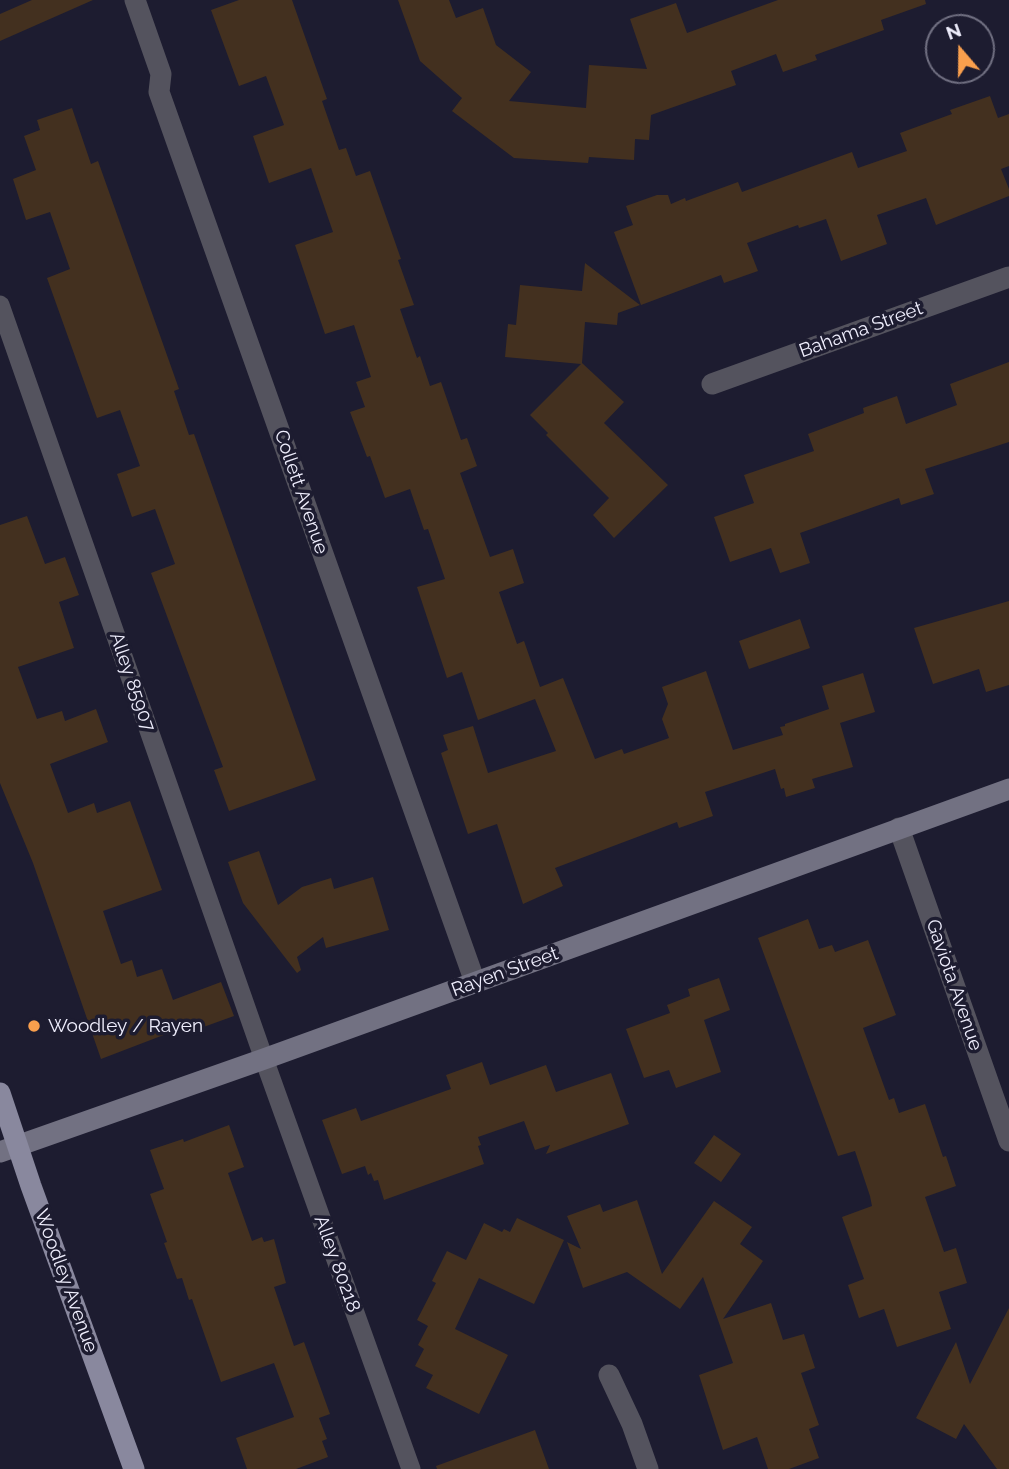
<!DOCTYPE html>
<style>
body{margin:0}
#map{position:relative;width:1009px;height:1469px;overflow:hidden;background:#1d1c30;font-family:Raleway,sans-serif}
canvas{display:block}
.north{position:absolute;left:925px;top:14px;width:70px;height:70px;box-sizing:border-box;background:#1d1c30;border:2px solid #717082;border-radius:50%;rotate:340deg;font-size:19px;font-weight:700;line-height:28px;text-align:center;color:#efeefd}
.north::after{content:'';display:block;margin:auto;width:24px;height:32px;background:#f99f4d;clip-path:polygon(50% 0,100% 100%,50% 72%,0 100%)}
</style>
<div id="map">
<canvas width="1009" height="1469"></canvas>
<div class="north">N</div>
</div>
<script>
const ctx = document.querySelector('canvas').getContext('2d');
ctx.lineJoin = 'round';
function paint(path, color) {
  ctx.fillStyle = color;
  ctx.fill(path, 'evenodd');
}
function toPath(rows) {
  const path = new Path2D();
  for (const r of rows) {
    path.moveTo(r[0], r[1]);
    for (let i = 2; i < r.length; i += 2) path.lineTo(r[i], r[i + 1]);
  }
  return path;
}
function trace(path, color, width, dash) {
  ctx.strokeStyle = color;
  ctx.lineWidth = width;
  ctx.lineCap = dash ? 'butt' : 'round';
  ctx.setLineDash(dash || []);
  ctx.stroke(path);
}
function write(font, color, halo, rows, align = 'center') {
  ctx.font = font + ' Raleway,sans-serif';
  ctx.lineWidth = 7;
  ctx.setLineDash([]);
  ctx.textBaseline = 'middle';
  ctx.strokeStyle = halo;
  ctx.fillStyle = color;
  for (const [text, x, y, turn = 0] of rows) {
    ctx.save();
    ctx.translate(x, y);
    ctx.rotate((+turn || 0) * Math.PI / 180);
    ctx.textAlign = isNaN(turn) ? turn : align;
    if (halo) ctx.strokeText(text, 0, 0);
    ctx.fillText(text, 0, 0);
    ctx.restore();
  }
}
paint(toPath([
 [32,0,93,0,0,41,0,14],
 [239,0,292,0,327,99,322,101,339,150,346,148,356,176,370,171,401,259,398,260,414,305,400,309,417,358,420,356,430,386,441,382,461,440,467,438,477,466,460,473,490,557,513,549,524,583,499,592,517,644,524,641,540,687,563,678,595,759,622,749,624,754,669,738,662,719,668,704,662,687,706,671,733,750,783,735,780,727,785,726,785,724,829,709,822,686,863,673,875,712,840,723,853,767,812,779,815,788,786,797,784,788,781,789,775,769,705,792,713,816,679,828,677,822,555,868,563,886,523,904,497,824,468,834,441,753,448,750,443,735,473,726,488,773,556,751,535,699,478,720,462,672,447,678,417,587,445,579,428,529,424,530,410,489,385,498,370,456,367,457,350,412,365,407,356,382,371,377,354,325,325,334,295,245,333,232,311,168,269,183,253,136,284,125,266,76,239,86,211,10],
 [398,0,449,0,456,18,483,8,496,45,531,72,509,101,586,108,589,65,647,69,630,19,676,3,687,33,778,0,925,0,926,4,881,20,884,30,815,55,817,60,783,72,776,54,731,71,736,85,651,115,649,140,635,139,634,160,589,157,588,163,514,158,452,111,462,98,420,61],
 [990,96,998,118,1009,114,1009,166,1001,169,1009,189,1009,196,936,225,926,198,877,215,887,244,841,261,826,219,799,228,798,225,747,243,758,271,724,283,721,275,641,305,614,232,633,225,626,206,657,195,668,195,671,204,685,198,686,201,738,182,742,192,852,152,858,168,907,151,900,133,952,114,950,110],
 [72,108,91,164,98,161,179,389,174,391,189,435,194,434,316,780,229,811,214,770,223,767,151,573,175,564,155,509,132,517,117,474,140,466,120,410,97,418,47,278,70,269,50,212,26,220,13,179,36,170,24,136,40,130,37,120],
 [585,263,640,305,618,313,617,325,585,322,582,363,624,402,604,423,668,485,614,538,593,515,609,498,546,435,548,433,530,415,581,364,505,357,508,324,516,325,520,285,582,291],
 [1009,362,1009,442,925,469,934,494,901,505,899,498,800,533,810,563,780,573,771,548,730,562,714,517,754,503,744,475,814,451,808,434,864,413,863,408,897,396,906,424,957,405,950,384],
 [27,516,45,564,65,557,79,595,59,602,74,648,18,667,37,719,62,711,65,721,96,709,108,742,50,764,68,813,94,803,97,813,130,801,162,890,103,911,121,964,132,960,137,977,162,969,173,1000,221,982,234,1016,198,1029,195,1023,101,1059,33,863,0,783,0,525],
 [1009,601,1009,685,986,692,979,669,933,684,914,628],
 [800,619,810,648,749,669,739,641],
 [259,851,278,905,302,887,331,878,334,889,373,877,389,930,326,948,323,937,297,957,301,970,297,973,243,903,228,862],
 [808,919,819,949,832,945,835,952,868,940,896,1015,863,1028,889,1100,894,1098,899,1113,925,1104,943,1157,946,1156,956,1186,925,1197,944,1252,956,1248,967,1283,939,1292,951,1329,897,1347,884,1309,859,1318,848,1285,864,1279,842,1217,872,1206,870,1196,855,1151,838,1156,758,938],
 [719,978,730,1010,704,1020,721,1072,676,1088,669,1070,644,1078,626,1029,670,1013,667,1005,690,996,688,989],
 [482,1062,490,1085,546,1065,556,1092,611,1073,629,1124,546,1154,550,1145,535,1150,524,1121,478,1137,481,1145,478,1146,484,1164,384,1200,378,1180,374,1181,371,1173,368,1175,365,1166,342,1174,322,1120,356,1108,361,1121,451,1089,446,1075],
 [229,1125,244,1167,228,1173,252,1241,262,1237,264,1242,274,1239,286,1283,274,1287,294,1346,304,1342,330,1414,319,1418,327,1439,322,1441,328,1457,296,1469,247,1469,236,1438,294,1417,274,1363,221,1382,192,1299,189,1300,182,1278,177,1279,164,1243,167,1242,150,1194,164,1189,150,1150,183,1139,184,1142],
 [714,1135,741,1154,721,1182,694,1163],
 [637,1200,662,1274,714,1201,752,1227,740,1244,763,1261,723,1319,771,1303,783,1340,804,1334,815,1368,801,1373,819,1425,809,1429,819,1458,789,1469,768,1469,757,1437,723,1450,699,1375,733,1363,703,1277,680,1309,627,1272,583,1288,567,1242,581,1249,567,1216,600,1204,603,1212],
 [517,1218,564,1240,534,1304,479,1278,455,1329,508,1355,479,1414,426,1388,433,1375,415,1366,424,1349,418,1345,428,1326,417,1320,436,1283,432,1281,447,1251,466,1260,484,1223,502,1232,504,1229,510,1232],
 [1009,1308,1009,1469,997,1469,964,1424,956,1439,916,1418,956,1342,970,1384],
 [535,1430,549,1469,437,1469,436,1466]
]), '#43301f');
trace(toPath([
 [0,305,264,1059,411,1469]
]), '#54535e', 19);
trace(toPath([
 [135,0,161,74,159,92,475,982],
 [712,384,1009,277],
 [899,828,1009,1141],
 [609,1375,632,1424,648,1469]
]), '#54535e', 21);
trace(toPath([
 [0,1152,264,1059,1009,789]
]), '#727182', 21);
trace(toPath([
 [0,1093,31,1186,134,1469]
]), '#89889e', 21);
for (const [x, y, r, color] of [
 [34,1026,7,"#f99f4d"]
]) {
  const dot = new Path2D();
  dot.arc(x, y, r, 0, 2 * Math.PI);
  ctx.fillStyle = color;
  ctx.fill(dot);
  trace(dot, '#1d1c30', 2.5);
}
write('19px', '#efeefd', '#1d1c30', [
 ["Bahama Street",861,330,-20],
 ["Collett Avenue",301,492,71],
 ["Alley 85907",132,682,71],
 ["Rayen Street",505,972,-20],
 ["Gaviota Avenue",954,985,71],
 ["Alley 80218",337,1264,70],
 ["Woodley Avenue",66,1281,70]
]);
write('19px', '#efeefd', '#1d1c30', [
 ["Woodley / Rayen",48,1026]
], 'left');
</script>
